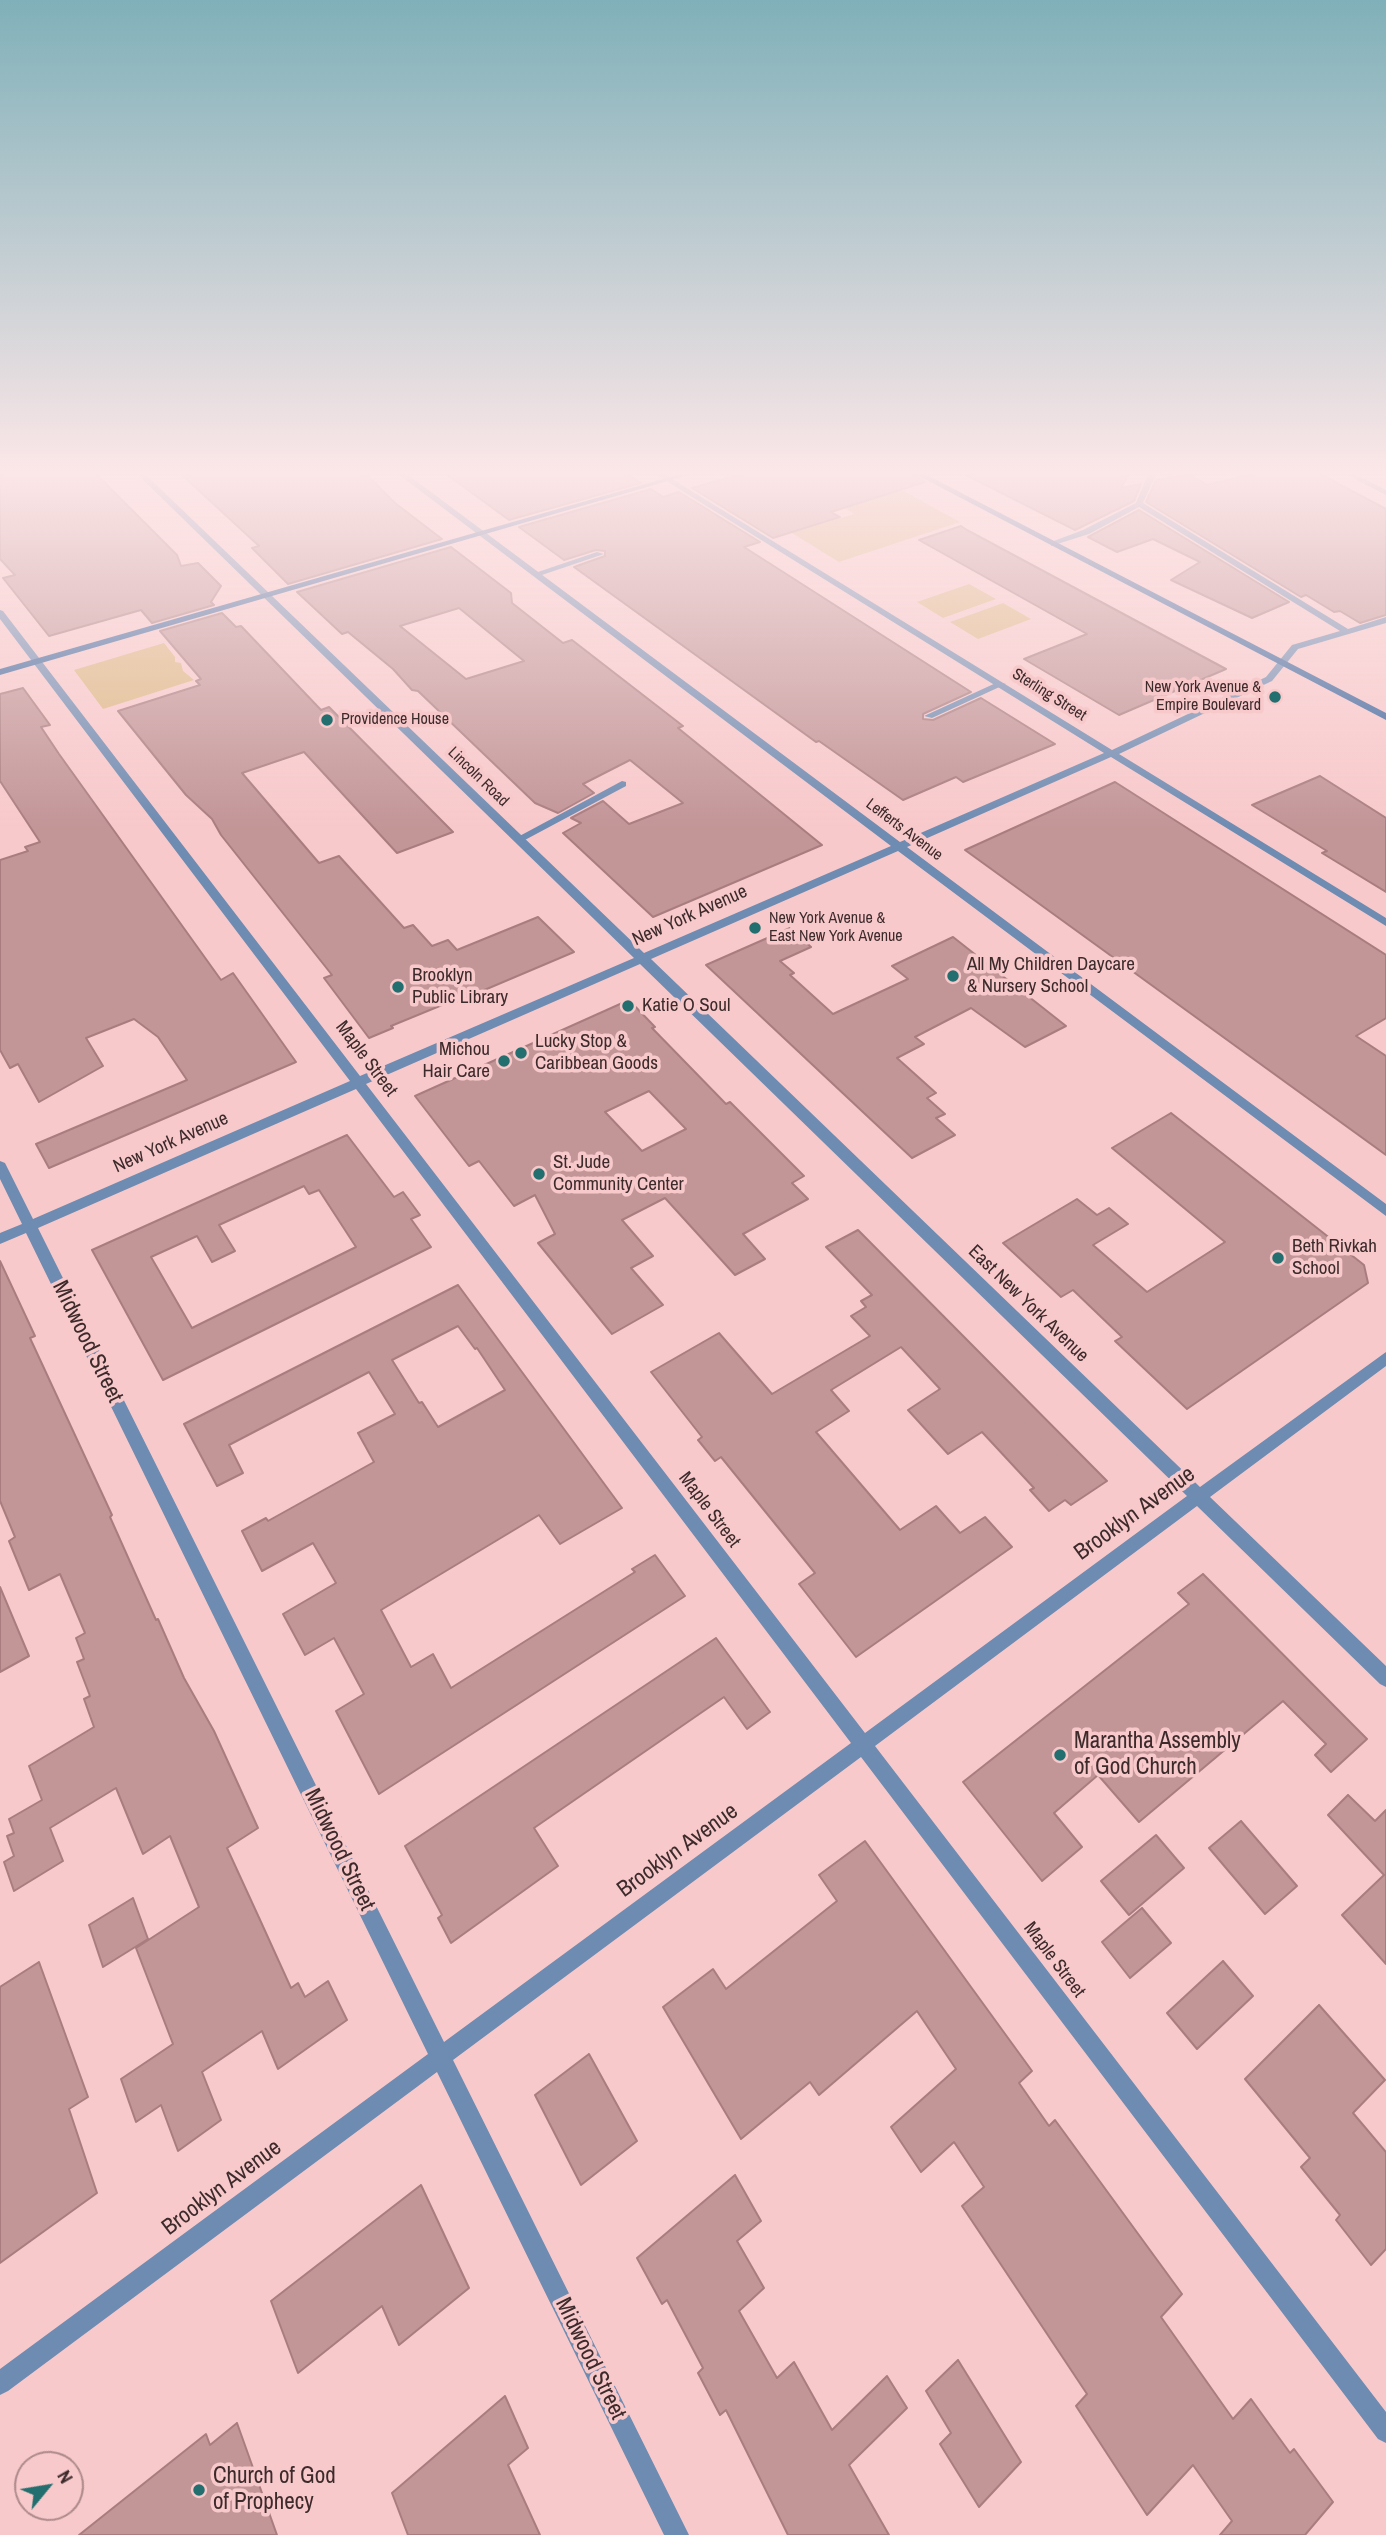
<!DOCTYPE html>
<style>
body{margin:0}
#map{position:relative;width:1386px;height:2535px;overflow:hidden;background:#f8c9cb;font-family:"Archivo Narrow",sans-serif}
canvas{display:block}
.north{position:absolute;left:14px;top:2451px;width:70px;height:70px;box-sizing:border-box;background:#f8c9cb;border:2px solid #ad8a8b;border-radius:50%;rotate:60deg;font-size:19px;font-weight:700;line-height:28px;text-align:center;color:#3d2b2c}
.north::after{content:'';display:block;margin:auto;width:24px;height:32px;background:#236e6e;clip-path:polygon(50% 0,100% 100%,50% 72%,0 100%)}
</style>
<div id="map">
<canvas width="1386" height="2535"></canvas>
<div class="north">N</div>
</div>
<script>
const ctx = document.querySelector('canvas').getContext('2d');
ctx.lineJoin = 'round';
function paint(path, color) {
  ctx.fillStyle = color;
  ctx.fill(path, 'evenodd');
}
function toPath(rows) {
  const path = new Path2D();
  for (const r of rows) {
    path.moveTo(r[0], r[1]);
    for (let i = 2; i < r.length; i += 2) path.lineTo(r[i], r[i + 1]);
  }
  return path;
}
function trace(path, color, width, dash) {
  ctx.strokeStyle = color;
  ctx.lineWidth = width;
  ctx.lineCap = dash ? 'butt' : 'round';
  ctx.setLineDash(dash || []);
  ctx.stroke(path);
}
function write(font, color, halo, rows, align = 'center') {
  ctx.font = font + ' "Archivo Narrow",sans-serif';
  ctx.lineWidth = 7;
  ctx.setLineDash([]);
  ctx.textBaseline = 'middle';
  ctx.strokeStyle = halo;
  ctx.fillStyle = color;
  for (const [text, x, y, turn = 0] of rows) {
    ctx.save();
    ctx.translate(x, y);
    ctx.rotate((+turn || 0) * Math.PI / 180);
    ctx.textAlign = isNaN(turn) ? turn : align;
    if (halo) ctx.strokeText(text, 0, 0);
    ctx.fillText(text, 0, 0);
    ctx.restore();
  }
}
paint(toPath([
 [902,490,960,522,839,562,792,533,854,514,845,508],
 [969,584,996,599,943,618,917,602],
 [1003,603,1031,619,978,639,950,622],
 [164,643,175,657,175,662,181,663,183,671,194,680,103,709,74,670]
]), '#dcb782');
const building = toPath([
 [0,474,96,474,177,555,181,566,198,563,221,586,211,602,214,605,152,623,141,610,49,636,3,578,15,575,0,559,0,474],
 [181,474,366,474,395,503,442,539,288,584,252,548,259,546,181,474],
 [446,474,627,474,641,483,509,520,446,474],
 [741,474,913,474,925,482,831,512,840,517,773,538,692,488,741,474],
 [964,474,1129,474,1121,488,1141,484,1134,501,1075,530,964,474],
 [1189,474,1207,485,1252,474,1320,474,1386,509,1386,615,1360,623,1340,611,1334,612,1306,595,1301,597,1146,502,1156,480,1189,474],
 [651,489,663,497,679,492,760,542,744,547,971,692,923,714,923,719,933,720,981,698,1055,744,963,782,956,777,903,800,819,741,816,742,574,567,605,556,605,551,596,550,564,560,519,527,651,489],
 [1139,510,1289,602,1252,618,1171,580,1200,562,1153,539,1117,552,1088,537,1139,510],
 [961,526,967,530,1226,669,1119,715,1024,659,1087,634,919,540,961,526],
 [451,547,511,593,512,603,563,643,572,640,683,726,678,728,822,845,653,917,563,833,581,823,571,818,603,801,629,824,683,803,630,760,583,784,594,793,558,813,535,803,418,691,412,690,393,669,348,632,342,634,297,592,451,547],
 [459,608,524,661,466,679,400,626,459,608],
 [222,613,236,627,241,626,321,710,329,707,453,832,397,853,304,752,242,773,319,863,339,856,404,928,413,925,432,946,448,940,457,950,538,917,574,952,449,1005,447,1003,391,1026,393,1028,369,1038,324,978,332,975,221,835,212,819,186,795,118,711,200,685,196,681,201,679,160,631,222,613],
 [23,688,50,725,41,727,59,754,221,980,233,973,296,1062,49,1168,36,1144,187,1080,158,1037,134,1019,86,1038,103,1066,39,1102,18,1064,10,1068,0,1050,0,860,28,851,25,847,40,842,0,781,0,694,23,688],
 [1320,776,1386,818,1386,892,1322,853,1327,851,1252,805,1320,776],
 [1115,782,1386,955,1386,1018,1356,1036,1386,1056,1386,1155,965,850,1115,782],
 [790,928,811,947,780,961,794,973,790,975,833,1014,908,979,892,966,953,937,1066,1026,1025,1047,971,1008,915,1037,924,1044,897,1058,936,1093,927,1098,945,1114,936,1118,955,1135,912,1158,706,965,790,928],
 [629,1000,655,1027,652,1028,726,1104,730,1102,804,1176,792,1183,808,1199,743,1234,765,1259,735,1275,665,1198,622,1220,653,1256,631,1268,663,1305,612,1334,538,1243,555,1234,535,1195,514,1206,479,1161,469,1166,415,1096,629,1000],
 [649,1091,686,1129,642,1151,605,1112,649,1091],
 [1171,1113,1364,1265,1368,1283,1187,1409,1115,1341,1122,1337,1073,1290,1061,1297,1003,1243,1077,1199,1097,1215,1109,1208,1128,1224,1093,1245,1147,1292,1225,1242,1112,1148,1171,1113],
 [347,1135,394,1197,403,1192,420,1215,411,1219,431,1247,163,1380,92,1250,347,1135],
 [304,1186,309,1194,319,1190,356,1247,192,1328,151,1257,197,1236,212,1262,235,1251,219,1225,304,1186],
 [858,1230,1107,1481,1071,1505,1065,1500,1049,1511,1030,1490,1034,1488,982,1432,948,1454,908,1410,940,1389,901,1347,831,1390,849,1411,816,1432,900,1530,936,1506,960,1533,985,1517,1012,1547,856,1657,799,1584,815,1573,721,1457,715,1461,698,1440,702,1437,651,1372,719,1333,772,1394,870,1336,851,1316,866,1307,861,1301,872,1295,826,1247,858,1230],
 [0,1261,35,1336,30,1338,112,1515,110,1517,156,1620,158,1619,184,1678,214,1731,258,1828,227,1848,261,1922,291,1988,298,1983,305,1997,328,1981,347,2020,278,2069,262,2031,202,2072,221,2120,178,2151,161,2105,136,2122,121,2079,173,2044,136,1948,199,1907,170,1836,143,1854,116,1788,50,1828,63,1861,14,1891,4,1862,14,1856,7,1836,14,1833,9,1819,42,1800,29,1766,94,1727,84,1699,90,1696,77,1662,84,1659,76,1638,85,1633,60,1574,29,1590,9,1541,15,1537,0,1501,0,1261],
 [458,1285,622,1508,560,1544,539,1515,381,1610,411,1667,433,1654,451,1688,635,1572,632,1569,655,1555,685,1596,379,1794,336,1711,364,1694,334,1638,305,1655,283,1614,336,1583,313,1543,262,1571,242,1531,266,1518,268,1521,374,1462,358,1433,395,1414,369,1372,229,1445,243,1473,217,1486,184,1424,458,1285],
 [458,1326,475,1349,477,1348,505,1390,438,1427,422,1402,419,1403,392,1360,458,1326],
 [1203,1574,1367,1739,1331,1772,1315,1755,1326,1744,1283,1701,1139,1822,1098,1775,1054,1813,1082,1847,1042,1881,963,1782,1189,1604,1178,1593,1203,1574],
 [0,1587,29,1656,0,1672,0,1587],
 [716,1638,770,1712,747,1729,724,1697,534,1828,558,1866,451,1943,438,1918,442,1915,405,1846,716,1638],
 [1348,1795,1375,1821,1386,1810,1386,1964,1342,1915,1384,1875,1328,1815,1348,1795],
 [1241,1821,1297,1886,1265,1914,1209,1848,1241,1821],
 [1156,1835,1184,1868,1129,1915,1101,1881,1156,1835],
 [865,1841,1032,2071,1019,2083,1049,2126,1055,2120,1182,2294,1161,2317,1233,2419,1251,2399,1290,2453,1294,2449,1333,2502,1305,2535,1220,2535,1232,2521,1193,2465,1147,2515,1076,2406,1087,2394,962,2206,984,2187,954,2142,921,2172,891,2127,956,2069,917,2011,819,2095,810,2082,741,2139,663,2007,713,1969,726,1989,837,1901,819,1875,865,1841],
 [133,1898,148,1939,103,1967,89,1925,133,1898],
 [1142,1908,1171,1943,1130,1978,1102,1942,1142,1908],
 [1223,1961,1253,1996,1197,2049,1167,2013,1223,1961],
 [39,1962,88,2097,69,2109,97,2193,0,2263,0,1987,39,1962],
 [1319,2005,1385,2080,1353,2113,1386,2152,1386,2249,1371,2265,1336,2220,1340,2215,1301,2167,1310,2158,1245,2079,1319,2005],
 [589,2054,637,2141,581,2185,535,2095,589,2054],
 [735,2175,761,2221,737,2241,764,2288,739,2311,777,2378,794,2362,832,2430,887,2376,907,2408,849,2465,889,2535,788,2535,726,2410,720,2415,698,2373,703,2368,667,2300,662,2304,637,2258,735,2175],
 [421,2185,469,2288,399,2345,382,2306,298,2373,271,2301,421,2185],
 [958,2360,1021,2462,979,2507,940,2444,951,2433,926,2391,958,2360],
 [505,2396,528,2448,508,2465,540,2535,408,2535,392,2493,505,2396],
 [237,2423,277,2535,79,2535,206,2434,210,2445,237,2423]
]);
paint(building, '#c29597');
trace(building, '#a97d7f', 2);
paint(toPath([
 [597,552,604,554,539,576,532,574,597,552],
 [998,682,1006,684,932,718,924,716,998,682],
 [622,781,626,782,626,786,523,841,515,841,514,839,622,781]
]), '#6e8bb1');
paint(toPath([
 [137,474,145,474,644,953,891,846,398,474,407,474,900,842,1104,753,655,474,664,474,1112,750,1266,677,1292,645,1340,631,1139,507,1089,534,1051,546,1051,542,1083,530,1136,503,1148,474,1156,474,1143,503,1348,629,1386,617,1386,623,1298,649,1272,681,1119,754,1386,918,1386,926,1111,757,907,847,1386,1204,1386,1216,898,851,651,959,1200,1487,1386,1352,1386,1366,1210,1497,1386,1666,1386,1687,1380,1684,1197,1506,875,1746,1386,2412,1386,2443,1378,2439,861,1757,453,2060,689,2535,664,2535,437,2072,8,2391,0,2395,0,2369,428,2054,26,1233,0,1244,0,1233,22,1224,0,1179,0,1161,5,1163,33,1219,350,1081,0,619,0,610,3,611,360,1076,634,958,137,474],
 [640,964,1187,1496,865,1733,366,1084,640,964],
 [356,1089,851,1743,444,2042,38,1228,356,1089],
 [1345,474,1355,474,1386,490,1386,495,1345,474]
]), '#6e8bb1');
paint(toPath([
 [680,474,692,474,0,675,0,669,680,474],
 [915,474,925,474,1386,713,1386,720,915,474]
]), '#3a659c');
const sky = ctx.createLinearGradient(0, 0, 0, 829);
sky.addColorStop(0, '#80b0b9');
sky.addColorStop(0.57, '#fce7e8');
sky.addColorStop(1, '#fce7e800');
ctx.fillStyle = sky;
ctx.fillRect(0, 0, 1386, 829);
for (const [x, y, r, color] of [
 [1275,697,7,"#236e6e"],
 [327,720,7,"#236e6e"],
 [755,928,7,"#236e6e"],
 [953,976,7,"#236e6e"],
 [398,987,7,"#236e6e"],
 [628,1006,7,"#236e6e"],
 [521,1053,7,"#236e6e"],
 [504,1061,7,"#236e6e"],
 [539,1174,7,"#236e6e"],
 [1278,1258,7,"#236e6e"],
 [1060,1755,7,"#236e6e"],
 [199,2490,7,"#236e6e"]
]) {
  const dot = new Path2D();
  dot.arc(x, y, r, 0, 2 * Math.PI);
  ctx.fillStyle = color;
  ctx.fill(dot);
  trace(dot, '#f8c9cb', 2.5);
}
write('16px', '#3d2b2c', '#f8c9cb', [
 ["New York Avenue &",1261,688,"right"],
 ["Empire Boulevard",1261,706,"right"],
 ["Providence House",341,720],
 ["New York Avenue &",769,919],
 ["East New York Avenue",769,937]
], 'left');
write('16px', '#3d2b2c', '#f8c9cb', [
 ["Sterling Street",1049,695,32],
 ["Lincoln Road",478,777,44],
 ["Lefferts Avenue",904,830,37]
]);
write('19px', '#3d2b2c', '#f8c9cb', [
 ["New York Avenue",690,916,-24],
 ["Maple Street",366,1059,53],
 ["New York Avenue",171,1143,-24],
 ["East New York Avenue",1028,1304,44],
 ["Maple Street",709,1510,53],
 ["Maple Street",1054,1960,53]
]);
write('19px', '#3d2b2c', '#f8c9cb', [
 ["All My Children Daycare",967,965],
 ["& Nursery School",967,987],
 ["Brooklyn",412,976],
 ["Public Library",412,998],
 ["Katie O Soul",642,1006],
 ["Lucky Stop &",535,1042],
 ["Caribbean Goods",535,1064],
 ["Michou",490,1050,"right"],
 ["Hair Care",490,1072,"right"],
 ["St. Jude",553,1163],
 ["Community Center",553,1185],
 ["Beth Rivkah",1292,1247],
 ["School",1292,1269]
], 'left');
write('23px', '#3d2b2c', '#f8c9cb', [
 ["Midwood Street",87,1342,64],
 ["Brooklyn Avenue",1135,1514,-36],
 ["Midwood Street",339,1850,64],
 ["Brooklyn Avenue",678,1851,-36],
 ["Brooklyn Avenue",222,2188,-37],
 ["Midwood Street",590,2359,64]
]);
write('23px', '#3d2b2c', '#f8c9cb', [
 ["Marantha Assembly",1074,1742],
 ["of God Church",1074,1768],
 ["Church of God",213,2477],
 ["of Prophecy",213,2503]
], 'left');
</script>
